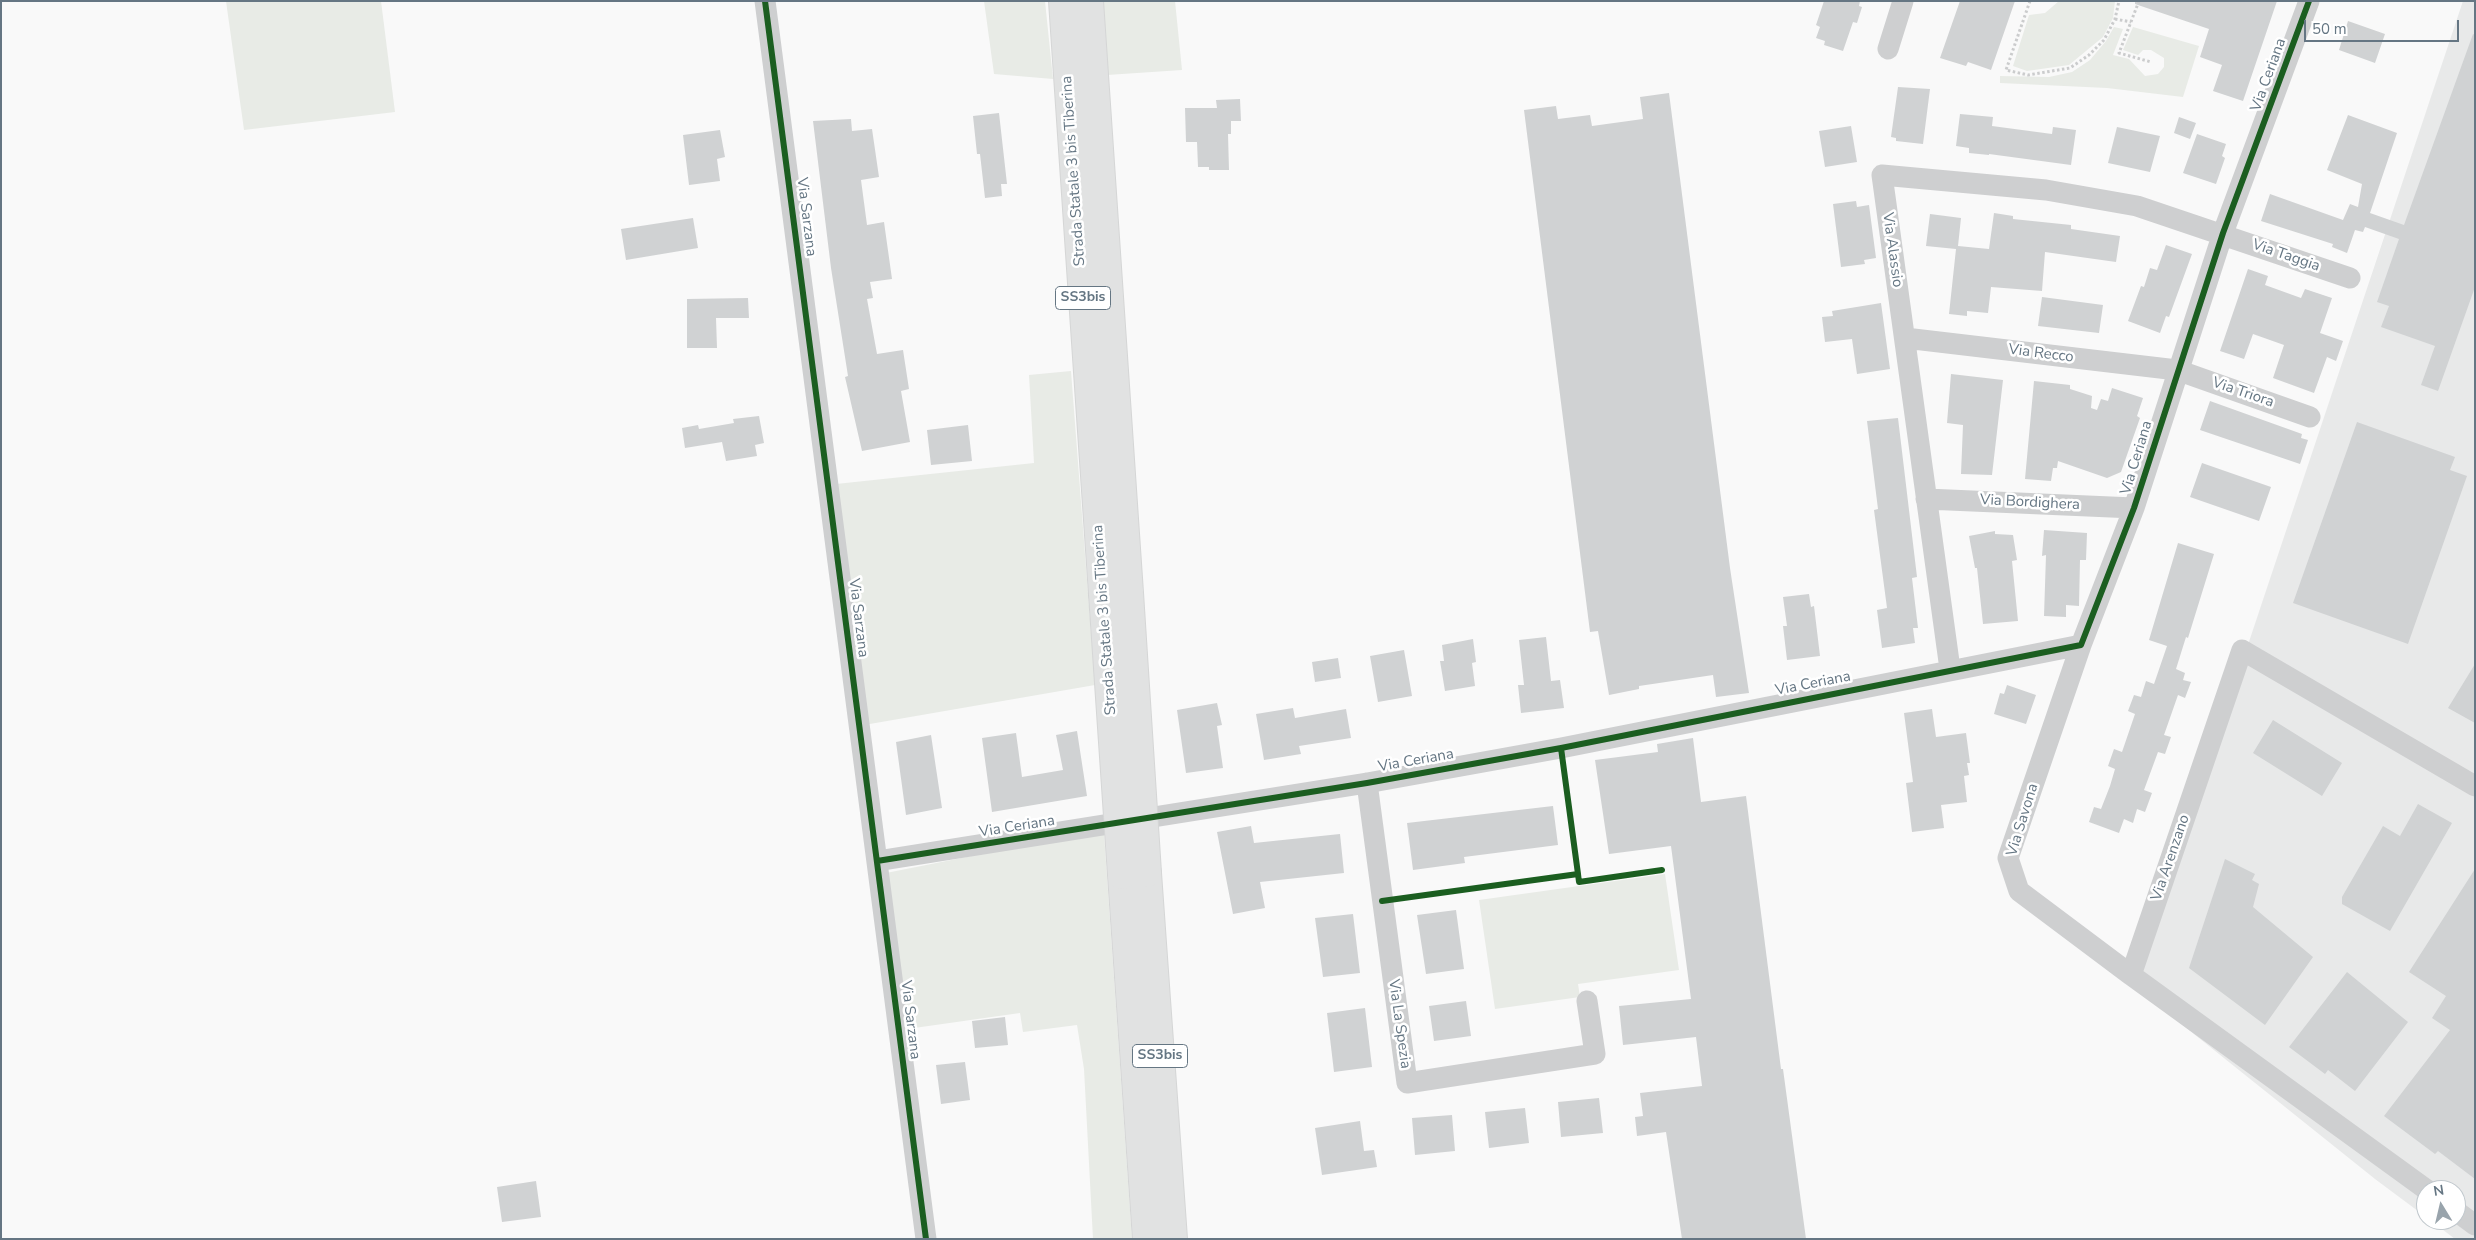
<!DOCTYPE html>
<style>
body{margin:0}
#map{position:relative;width:2476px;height:1240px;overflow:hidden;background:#f9f9f9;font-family:"Nunito Sans",sans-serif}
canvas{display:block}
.frame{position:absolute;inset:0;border:2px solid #657683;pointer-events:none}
.north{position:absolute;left:2416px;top:1180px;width:50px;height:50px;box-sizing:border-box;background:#fff;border:1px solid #c1c8cd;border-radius:50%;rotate:351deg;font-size:14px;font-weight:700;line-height:20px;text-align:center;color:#657683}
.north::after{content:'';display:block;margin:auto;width:18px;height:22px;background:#99a4ac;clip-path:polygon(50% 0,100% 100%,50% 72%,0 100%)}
.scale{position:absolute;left:2304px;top:20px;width:155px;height:22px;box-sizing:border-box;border:2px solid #657683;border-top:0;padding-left:6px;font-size:15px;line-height:18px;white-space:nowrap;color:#657683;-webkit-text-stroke:4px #fff;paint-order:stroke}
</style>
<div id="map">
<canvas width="2476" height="1240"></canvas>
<div class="frame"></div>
<div class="north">N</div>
<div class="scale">50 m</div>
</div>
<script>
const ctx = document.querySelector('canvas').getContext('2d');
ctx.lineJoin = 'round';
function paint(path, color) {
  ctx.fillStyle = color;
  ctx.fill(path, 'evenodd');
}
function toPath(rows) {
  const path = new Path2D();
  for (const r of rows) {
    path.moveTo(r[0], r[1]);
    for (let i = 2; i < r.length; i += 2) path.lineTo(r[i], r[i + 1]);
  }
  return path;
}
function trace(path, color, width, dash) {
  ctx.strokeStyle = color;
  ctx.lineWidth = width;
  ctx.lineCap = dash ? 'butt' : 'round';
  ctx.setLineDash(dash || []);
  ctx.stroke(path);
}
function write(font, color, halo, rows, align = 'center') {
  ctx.font = font + ' "Nunito Sans",sans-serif';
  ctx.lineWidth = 5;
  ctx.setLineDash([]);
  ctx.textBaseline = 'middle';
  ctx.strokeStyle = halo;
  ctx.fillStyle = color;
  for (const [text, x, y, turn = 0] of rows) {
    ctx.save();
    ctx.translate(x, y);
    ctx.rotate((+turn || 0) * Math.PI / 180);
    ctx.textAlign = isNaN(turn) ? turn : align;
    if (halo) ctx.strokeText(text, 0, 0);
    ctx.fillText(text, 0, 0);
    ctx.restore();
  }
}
paint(toPath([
 [2463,1,2475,1,2475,1239,2455,1239,2430,1220,2456,1220,2456,1190,2426,1190,2426,1217,2375,1179,2134,986]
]), '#e8e9e9');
paint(toPath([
 [226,1,381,1,395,112,244,130],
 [984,1,1045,1,1053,79,994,74],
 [1102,1,1175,1,1182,70,1107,75],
 [2059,1,2115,1,2113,18,2103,37,2069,65,2027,71,2013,66,2029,15,2045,13],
 [2114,27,2123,29,2113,55,2129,59,2145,76,2158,74,2164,67,2164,58,2151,50,2143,50,2138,55,2123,50,2133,27,2199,46,2183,97,2107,88,2000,83,2000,76,2049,77,2072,72,2090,60,2106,41],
 [1071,371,1095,685,864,725,836,484,1034,463,1029,375],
 [1104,833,1132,1239,1093,1239,1084,1069,1077,1025,1023,1032,1020,1013,907,1029,886,873,1062,838],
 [1665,874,1679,970,1578,984,1580,997,1495,1009,1479,900]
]), '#e8ebe6');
paint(toPath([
 [1824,1,1860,1,1859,6,1862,7,1857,23,1853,22,1843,51,1824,45,1825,41,1816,38,1820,27,1816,25],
 [1960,1,2015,1,1991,70,1968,62,1966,66,1940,58],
 [2135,1,2277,1,2243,101,2213,91,2222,65,2200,57,2209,29,2135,4],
 [2348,21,2385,34,2375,63,2339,50],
 [2473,34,2475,35,2475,287,2438,391,2421,385,2435,346,2381,327,2389,306,2377,302,2399,239,2365,227,2363,232,2355,230,2347,253,2332,247,2333,244,2261,221,2270,194,2343,220,2350,204,2358,207,2362,184,2327,170,2348,115,2397,133,2370,213,2404,225],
 [1898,87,1930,89,1923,144,1896,141,1896,138,1891,137],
 [1669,93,1730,568,1749,693,1716,697,1713,675,1639,686,1639,689,1609,695,1598,631,1590,632,1524,110,1556,106,1558,119,1590,115,1592,126,1643,119,1640,97],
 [1240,99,1241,121,1231,121,1231,134,1228,134,1229,170,1209,170,1209,167,1198,167,1197,142,1186,142,1185,108,1217,108,1216,100],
 [999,113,1007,184,1001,184,1002,196,985,198,980,154,977,154,973,116],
 [1960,114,1993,117,1992,126,2052,134,2053,127,2076,130,2071,165,1989,154,1989,155,1969,153,1969,148,1956,146],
 [2179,117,2196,123,2190,139,2174,133],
 [851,119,852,131,872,129,879,177,861,180,867,225,884,222,892,279,870,282,873,298,867,299,877,354,903,350,909,389,901,391,910,442,862,451,845,377,848,376,831,268,813,121],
 [1851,126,1857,162,1825,167,1819,131],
 [2117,127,2160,136,2150,172,2108,163],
 [720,130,725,157,717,159,720,181,689,185,683,135],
 [2197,134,2226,144,2222,156,2225,158,2216,184,2183,173],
 [1856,201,1857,207,1869,205,1876,258,1864,260,1865,264,1841,267,1833,204],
 [1994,213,2013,216,2013,219,2071,225,2071,229,2120,236,2116,262,2045,252,2042,291,1991,287,1988,313,1967,311,1967,316,1949,314,1956,249,1926,246,1930,214,1961,218,1958,246,1989,249],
 [693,218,698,248,626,260,621,229],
 [2166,245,2192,254,2169,317,2166,316,2160,333,2128,321,2141,286,2144,287,2150,268,2157,270],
 [2248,269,2268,276,2265,285,2301,298,2305,289,2332,298,2320,333,2343,341,2336,361,2327,357,2314,393,2273,378,2284,345,2253,334,2244,359,2220,351],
 [2042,297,2103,305,2099,333,2038,326],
 [748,298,749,318,716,318,717,348,687,348,687,299],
 [1881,303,1890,369,1857,374,1852,339,1825,342,1822,317,1833,316,1832,311],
 [1951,374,2003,380,1992,475,1961,474,1963,425,1947,423],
 [2034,381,2070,385,2070,389,2092,396,2091,408,2097,410,2101,399,2108,401,2112,388,2143,398,2137,416,2140,418,2121,472,2107,478,2058,461,2057,468,2053,468,2051,481,2025,479],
 [2210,401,2302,434,2301,438,2308,440,2300,464,2200,430],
 [759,416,764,443,755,445,757,456,726,461,722,442,685,448,682,428,698,425,699,429,734,423,733,419],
 [1898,418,1917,577,1912,578,1918,628,1913,628,1915,643,1882,648,1877,610,1887,608,1874,510,1878,509,1867,421],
 [2357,422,2455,457,2450,470,2467,476,2408,644,2293,603],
 [968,425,972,461,931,465,927,430],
 [2202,463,2271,487,2259,521,2190,497],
 [2044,530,2087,533,2086,560,2080,560,2079,606,2066,605,2066,617,2044,616,2046,555,2042,556],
 [1995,531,1995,534,2013,535,2017,560,2012,561,2018,621,1983,624,1977,568,1975,568,1969,536],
 [2178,543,2214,554,2188,638,2186,637,2176,669,2185,673,2183,680,2191,682,2185,698,2178,695,2164,735,2171,737,2165,754,2158,752,2144,790,2152,793,2145,812,2137,809,2133,823,2124,819,2119,833,2089,822,2094,807,2101,809,2110,786,2115,769,2108,766,2114,749,2122,752,2135,714,2128,711,2134,695,2141,697,2146,681,2154,684,2167,646,2149,640],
 [1809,594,1811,607,1814,606,1820,656,1787,660,1783,626,1787,626,1783,597],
 [1546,637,1551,681,1560,680,1564,708,1521,713,1518,685,1524,685,1519,640],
 [1473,639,1476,662,1472,663,1475,686,1445,691,1440,661,1444,661,1442,645],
 [1404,650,1412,696,1378,702,1370,656],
 [1338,658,1341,678,1315,682,1312,662],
 [2475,664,2475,723,2448,708],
 [2007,685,2036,695,2026,724,1994,714,2000,693,2004,694],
 [1217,703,1222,725,1217,726,1223,768,1186,773,1177,710],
 [1293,708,1295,718,1346,709,1351,738,1299,746,1301,754,1264,760,1256,714],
 [1932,709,1936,737,1966,733,1970,763,1967,763,1969,775,1964,776,1967,802,1941,805,1944,828,1912,832,1906,783,1913,782,1904,713],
 [2273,720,2342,763,2322,796,2253,753],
 [1077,731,1087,796,992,812,982,738,1016,733,1022,777,1063,770,1056,735],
 [931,735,942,808,906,815,896,742],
 [1693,738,1701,802,1746,796,1781,1069,1783,1069,1806,1239,1682,1239,1666,1132,1637,1136,1635,1117,1643,1116,1640,1093,1702,1086,1696,1037,1623,1045,1619,1006,1691,999,1671,846,1609,854,1595,760,1658,752,1657,744],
 [2418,804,2452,823,2390,931,2342,904,2342,897,2383,826,2400,836],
 [1553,806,1558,845,1464,857,1465,863,1413,870,1407,823],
 [1251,826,1254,843,1340,834,1344,873,1260,882,1265,908,1233,914,1217,832],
 [2225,859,2255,874,2252,880,2259,884,2253,907,2313,957,2265,1025,2189,968],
 [2475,869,2475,1179,2438,1151,2435,1154,2384,1116,2450,1030,2432,1018,2446,996,2409,972],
 [1456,910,1464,969,1426,974,1417,915],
 [1353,914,1360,973,1323,977,1315,918],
 [2347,972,2408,1022,2355,1091,2328,1070,2325,1074,2289,1047],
 [1466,1001,1471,1036,1434,1041,1429,1006],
 [1365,1008,1372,1067,1334,1072,1327,1013],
 [1005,1017,1008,1045,975,1048,972,1021],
 [965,1062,970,1100,941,1104,936,1065],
 [1599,1098,1603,1133,1561,1137,1558,1102],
 [1525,1108,1529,1143,1489,1148,1485,1112],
 [1452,1115,1455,1151,1415,1155,1412,1118],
 [1360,1121,1364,1151,1374,1150,1377,1167,1322,1175,1315,1128],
 [536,1181,541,1217,502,1222,497,1187]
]), '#d0d2d3');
const highway = toPath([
 [1063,1,1103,594],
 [1089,1,1129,593],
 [1147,873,1173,1239],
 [1122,875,1147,1239]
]);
trace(highway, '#d5d6d6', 30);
trace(toPath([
 [2030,1,2006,70,2028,75,2070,68,2089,55,2104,40,2115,19,2119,1],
 [2139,1,2119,53,2151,62],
 [2115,19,2131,22]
]), '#cbcccd', 3, [2.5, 2.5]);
trace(toPath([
 [765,1,926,1239],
 [1888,49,1903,1],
 [1905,338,2177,370,2310,417],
 [1926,499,2134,508],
 [2081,645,2008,858,2019,891,2131,975],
 [1950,669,1882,175,2046,190,2137,206,2350,278],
 [1367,783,1407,1083,1595,1054,1587,1001],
 [877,861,1367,783,1561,748,2081,645,2134,508,2223,233,2309,1],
 [2427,1190,2131,975,2242,650,2475,786],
 [2456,1211,2475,1225]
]), '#cecfd0', 21);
trace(highway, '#e1e2e2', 28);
const highwayBridge = toPath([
 [1129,593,1147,873],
 [1103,594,1122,875]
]);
trace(highwayBridge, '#d5d6d6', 30, []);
trace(highwayBridge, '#e1e2e2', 28);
trace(toPath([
 [765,1,926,1239],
 [877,861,1367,783,1561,748,2081,645,2134,508,2223,233,2309,1],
 [1578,874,1579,882,1662,870],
 [1382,901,1578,874,1561,748]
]), '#1b5e20', 6);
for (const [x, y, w] of [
 [1083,298,55],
 [1160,1056,55]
]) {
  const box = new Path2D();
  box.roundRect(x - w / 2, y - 11.5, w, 23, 4);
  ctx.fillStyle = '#fff';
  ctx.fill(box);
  trace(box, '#657683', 1);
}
write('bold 14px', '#657683', null, [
 ["SS3bis",1083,298],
 ["SS3bis",1160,1056]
]);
write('15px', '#657683', '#fff', [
 ["Via Ceriana",2269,75,-70],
 ["Strada Statale 3 bis Tiberina",1074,171,-94],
 ["Via Sarzana",806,217,83],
 ["Via Alassio",1892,250,82],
 ["Via Taggia",2286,256,19],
 ["Via Recco",2041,354,7],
 ["Via Triora",2243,393,19],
 ["Via Ceriana",2137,458,-73],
 ["Via Bordighera",2030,503,3],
 ["Via Sarzana",858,618,83],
 ["Strada Statale 3 bis Tiberina",1105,620,-94],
 ["Via Ceriana",1813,684,-11],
 ["Via Ceriana",1416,761,-10],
 ["Via Savona",2023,820,-73],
 ["Via Ceriana",1017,827,-9],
 ["Via Arenzano",2171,858,-71],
 ["Via Sarzana",910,1020,83],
 ["Via La Spezia",1399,1024,82]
]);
</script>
